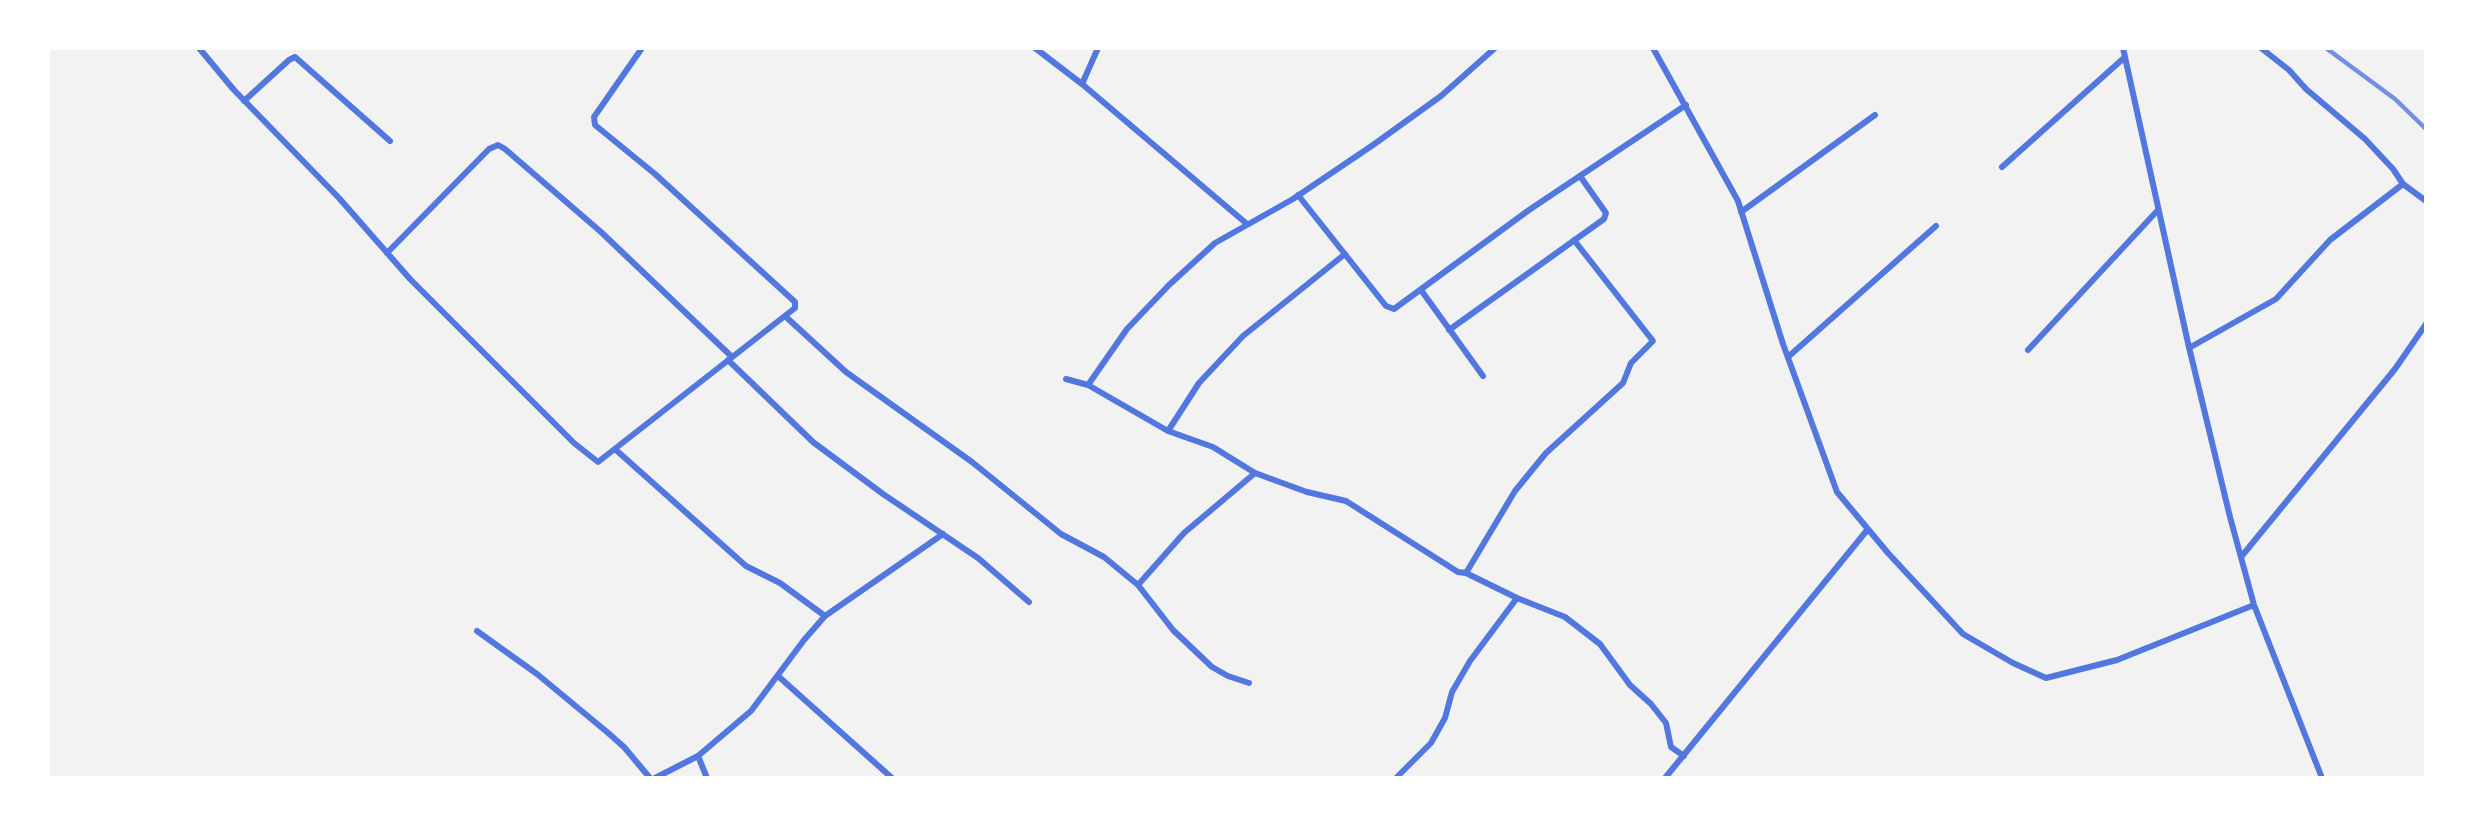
<!DOCTYPE html>
<style>
body{margin:0}
#map{position:relative;width:2474px;height:826px;overflow:hidden;background:#f2f2f2;font-family:"Sofia Sans Condensed",sans-serif}
canvas{display:block}
.frame{position:absolute;inset:0;border:50px solid #fff;pointer-events:none}
</style>
<div id="map">
<canvas width="2474" height="826"></canvas>
<div class="frame"></div>
</div>
<script>
const ctx = document.querySelector('canvas').getContext('2d');
ctx.lineJoin = 'round';
function toPath(rows) {
  const path = new Path2D();
  for (const r of rows) {
    path.moveTo(r[0], r[1]);
    for (let i = 2; i < r.length; i += 2) path.lineTo(r[i], r[i + 1]);
  }
  return path;
}
function trace(path, color, width, dash) {
  ctx.strokeStyle = color;
  ctx.lineWidth = width;
  ctx.lineCap = dash ? 'butt' : 'round';
  ctx.setLineDash(dash || []);
  ctx.stroke(path);
}
trace(toPath([
 [199,48,234,90,339,198,410,279,574,443,598,462,795,308,795,302,655,174,595,125,594,117,642,48],
 [1035,48,1082,84,1247,224],
 [1653,48,1738,201,1783,344,1837,492,1888,553,1963,634,2013,663,2046,678,2117,660,2254,605],
 [2123,48,2188,343,2230,517,2254,605,2322,778],
 [2261,48,2289,70,2306,89,2365,139,2393,169,2403,184,2426,201],
 [1082,84,1098,48],
 [244,101,289,60,295,57,390,141],
 [2002,167,2125,57],
 [1298,195,1386,306,1394,309,1529,210,1686,105],
 [1741,212,1875,115],
 [387,253,489,149,498,145,505,149,601,232,731,356],
 [1421,290,1483,376],
 [785,316,846,372,972,462,1061,534,1104,557,1138,585,1173,630,1212,667,1228,676,1249,683],
 [1449,330,1604,219,1606,213,1580,176],
 [2189,348,2276,299,2330,240,2403,184],
 [2028,350,2158,210],
 [1788,357,1936,226],
 [728,360,813,442,883,494,978,558,1029,602],
 [1066,379,1088,385,1168,431,1213,447,1255,473,1307,492,1346,501,1458,572,1466,573,1515,491,1546,453,1623,383,1631,363,1653,341,1574,240],
 [1088,385,1127,329,1169,285,1215,243,1293,199,1373,145,1441,96,1495,48],
 [1168,431,1199,383,1243,336,1345,254],
 [616,450,746,566,780,583,825,616],
 [2241,557,2395,369,2426,324],
 [1466,573,1517,598,1565,617,1600,644,1630,685,1651,704,1666,723,1671,747,1684,756],
 [1138,585,1184,533,1255,473],
 [477,631,537,674,607,732,624,747,650,778],
 [778,676,892,778],
 [698,756,707,778],
 [655,778,698,756,751,711,804,640,825,616,943,534],
 [1396,778,1431,743,1445,718,1452,692,1470,661,1517,598],
 [1665,778,1868,529]
]), '#5277de', 6);
trace(toPath([
 [2326,48,2395,99,2426,129]
]), '#7290e2', 4.5);
</script>
